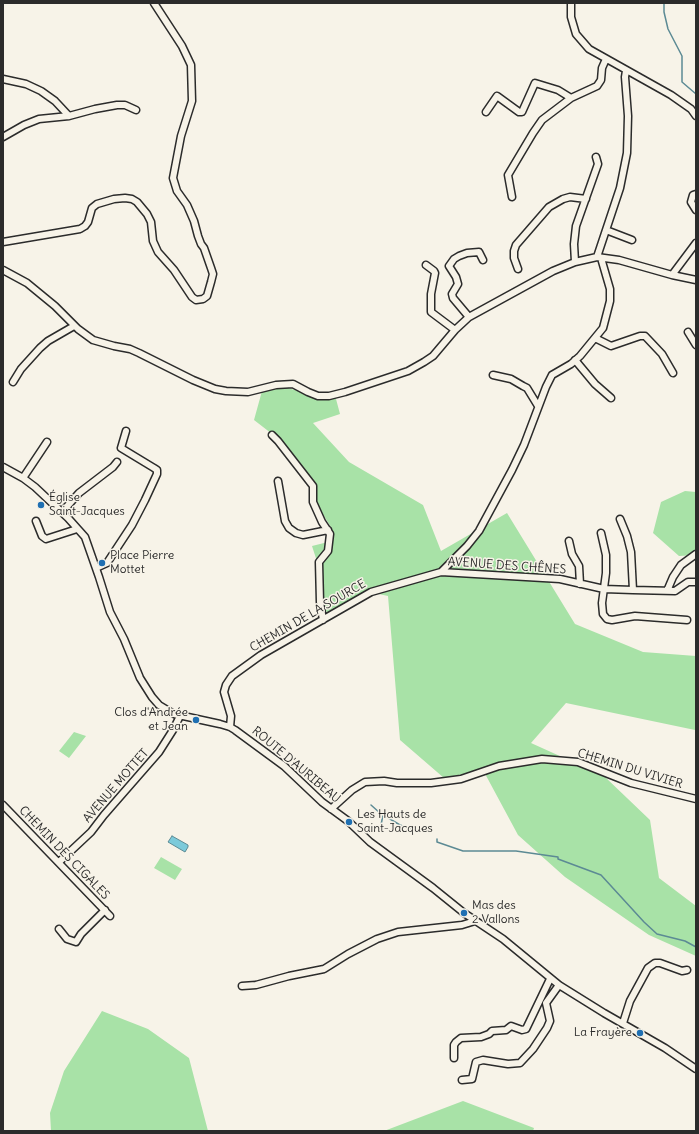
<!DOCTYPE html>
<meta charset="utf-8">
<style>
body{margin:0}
#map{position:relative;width:699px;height:1134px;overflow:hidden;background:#f7f3e8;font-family:Delius,sans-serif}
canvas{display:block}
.frame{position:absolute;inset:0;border:4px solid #2b2b2b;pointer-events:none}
</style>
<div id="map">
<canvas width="699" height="1134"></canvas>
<div class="frame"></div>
</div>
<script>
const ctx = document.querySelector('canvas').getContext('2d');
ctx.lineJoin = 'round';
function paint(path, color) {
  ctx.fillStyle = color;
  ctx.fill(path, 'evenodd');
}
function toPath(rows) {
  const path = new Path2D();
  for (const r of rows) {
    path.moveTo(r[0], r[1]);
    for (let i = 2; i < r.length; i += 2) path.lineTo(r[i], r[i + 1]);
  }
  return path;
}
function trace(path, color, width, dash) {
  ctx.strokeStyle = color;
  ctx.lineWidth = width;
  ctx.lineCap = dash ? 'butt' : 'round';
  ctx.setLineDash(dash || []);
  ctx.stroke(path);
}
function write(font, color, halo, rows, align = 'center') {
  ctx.font = font + ' Delius,sans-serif';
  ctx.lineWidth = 3;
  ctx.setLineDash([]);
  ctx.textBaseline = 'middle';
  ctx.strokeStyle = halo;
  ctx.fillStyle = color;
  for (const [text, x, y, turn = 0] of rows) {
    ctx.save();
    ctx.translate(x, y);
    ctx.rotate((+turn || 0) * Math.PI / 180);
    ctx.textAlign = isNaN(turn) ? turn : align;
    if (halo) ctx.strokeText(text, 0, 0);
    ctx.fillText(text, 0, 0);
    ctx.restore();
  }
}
paint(toPath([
 [281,386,319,397,336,399,340,414,313,423,349,462,423,505,441,551,507,513,575,624,643,652,696,656,695,730,566,703,531,743,604,776,650,820,659,878,696,906,696,956,649,935,565,877,518,835,483,770,444,778,400,740,388,596,374,593,327,614,323,601,323,580,312,546,332,541,332,529,316,503,317,485,276,437,254,420,262,391],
 [685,491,696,492,696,555,679,556,653,533,661,502],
 [74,732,86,736,69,758,59,751],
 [161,857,182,869,175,880,154,868],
 [102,1011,148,1029,189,1058,208,1131,51,1131,50,1113,64,1071],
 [463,1101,534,1128,533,1131,384,1131]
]), '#a8e2a7');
const water = toPath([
 [172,836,188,845,188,847,185,852,168,842,172,836]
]);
paint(water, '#7ccada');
trace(water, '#5c8a94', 1);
trace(toPath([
 [664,3,664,12,668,29,682,56,682,82,696,94],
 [371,805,380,813,400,825,416,831],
 [381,825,383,815],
 [437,839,437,842,463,851,516,851,558,857,558,859,601,875,644,922,657,934,685,941,696,947]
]), '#5c8a94', 1.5);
const minor = toPath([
 [571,3,571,17,576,34,589,49,671,95,691,109,696,116],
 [3,79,26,84,41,91,55,101,69,116],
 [486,112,497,96,519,112,522,112,535,83,558,90,571,98],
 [3,137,24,125,39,119,69,116,95,109,117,105,125,105,136,110],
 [696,194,693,195,691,202,696,210],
 [512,197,508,175,533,133,542,120,571,98,597,86,601,80,602,68,606,59],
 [606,230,632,240],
 [3,242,80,229,85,226,88,222,92,208,97,204,114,199,125,198,132,199,137,202,147,214,151,222,153,241,158,252,174,270,192,297,196,300,203,299,207,296,211,282,213,274,211,268,204,248,201,244,198,236,194,221,187,205,177,191,173,178,181,136,192,101,191,65,182,46,154,3],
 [597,257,620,188,627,153,628,116,625,77,626,71],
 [575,262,574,244,576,226,598,164,596,157],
 [426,265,434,271,435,273,431,294,431,312,455,330],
 [518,269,514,258,514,251,516,245,549,207,563,199,570,197,586,199],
 [3,270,27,283,55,306,78,329,93,340,114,346,130,349,139,353,193,380,215,389,226,391,248,392,276,385,293,384,308,392,318,396,329,396,345,392,408,371,424,362,433,356,455,330,469,317,553,271,575,262,597,257,619,260,672,275,696,280],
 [672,275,696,243],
 [469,317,453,298,452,294,458,284,456,277,449,266,454,259,459,256,467,253,479,252,483,260],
 [688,332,696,345],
 [595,338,611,346,640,336,645,336,662,354,673,373],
 [575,360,595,384,611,398],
 [493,375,511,379,523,386,527,388,538,406],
 [13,382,21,369,40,348,48,341,74,326],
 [272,435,278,441,313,486,313,502,322,522,330,534,328,551,319,562,320,602,323,620],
 [3,467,23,478,35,487,68,518,85,537,99,577,110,612,124,639,140,678,152,697,159,705,174,714,220,724,230,727,235,730,284,766,322,802,348,821,370,842,433,888,464,913,503,939,559,985,604,1013,665,1048,696,1069],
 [23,478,47,442],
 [278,481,285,521,289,528,296,533,303,535,328,530],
 [62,512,79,493,113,467,117,462],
 [620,519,627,536,631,552,633,590],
 [36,521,42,536,46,539,77,529],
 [601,533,606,555,606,573,602,603,603,614,607,619,612,620,635,616,687,620],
 [569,541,572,554,579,566,580,584],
 [96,568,107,563,132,525,145,500,157,474,157,470,154,468,121,448,126,431],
 [441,572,560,579,604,589,633,590,675,591,688,582,696,582],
 [667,591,673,577,681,565,696,554],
 [230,727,231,716,224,692,226,685,232,676,261,655,371,592,441,572,467,546,479,531,512,470,524,445,546,387,552,375,571,364,580,356,603,328,610,301,610,289,601,258],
 [3,805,110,916],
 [331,809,352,790,365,782,384,781,397,783,431,783,461,779,499,766,542,759,578,762,631,783,696,799],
 [59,862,91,832,104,815,159,752,173,730,180,716],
 [59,929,67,939,76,942,81,934,105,910],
 [242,986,256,985,289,976,324,969,348,954,377,939,398,932,462,925,475,921],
 [623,1023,630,1001,648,968,655,963,660,963,682,971,687,970],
 [454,1058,454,1045,456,1042,461,1038,481,1037,489,1034,492,1031,506,1030,511,1026,522,1030,526,1029,550,979],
 [462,1080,472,1079,476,1062,483,1060,508,1064,520,1063,533,1049,547,1028,550,1021,546,1003,559,985]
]);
trace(minor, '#2b2b2b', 9);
trace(minor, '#f7f3e8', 6);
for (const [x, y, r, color] of [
 [41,505,4,"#1f6fb2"],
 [102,563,4,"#1f6fb2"],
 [196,720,4,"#1f6fb2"],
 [349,822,4,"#1f6fb2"],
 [464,913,4,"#1f6fb2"],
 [640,1033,4,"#1f6fb2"]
]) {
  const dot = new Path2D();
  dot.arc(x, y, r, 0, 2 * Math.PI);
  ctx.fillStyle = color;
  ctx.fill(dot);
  trace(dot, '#f7f3e8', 1.5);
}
write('12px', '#2b2b2b', '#f7f3e8', [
 ["Église",49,498],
 ["Saint-Jacques",49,512],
 ["Place Pierre",110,556],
 ["Mottet",110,570],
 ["Clos d'Andrée",188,713,"right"],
 ["et Jean",188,727,"right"],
 ["Les Hauts de",357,815],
 ["Saint-Jacques",357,829],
 ["Mas des",472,906],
 ["2 Vallons",472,920],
 ["La Frayère",632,1033,"right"]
], 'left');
write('12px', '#2b2b2b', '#f7f3e8', [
 ["AVENUE DES CHÊNES",507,566,4],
 ["CHEMIN DE LA SOURCE",308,616,-30],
 ["ROUTE D'AURIBEAU",296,765,40],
 ["CHEMIN DU VIVIER",630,769,17],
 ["AVENUE MOTTET",116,786,-49],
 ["CHEMIN DES CIGALES",64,853,46]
]);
</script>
